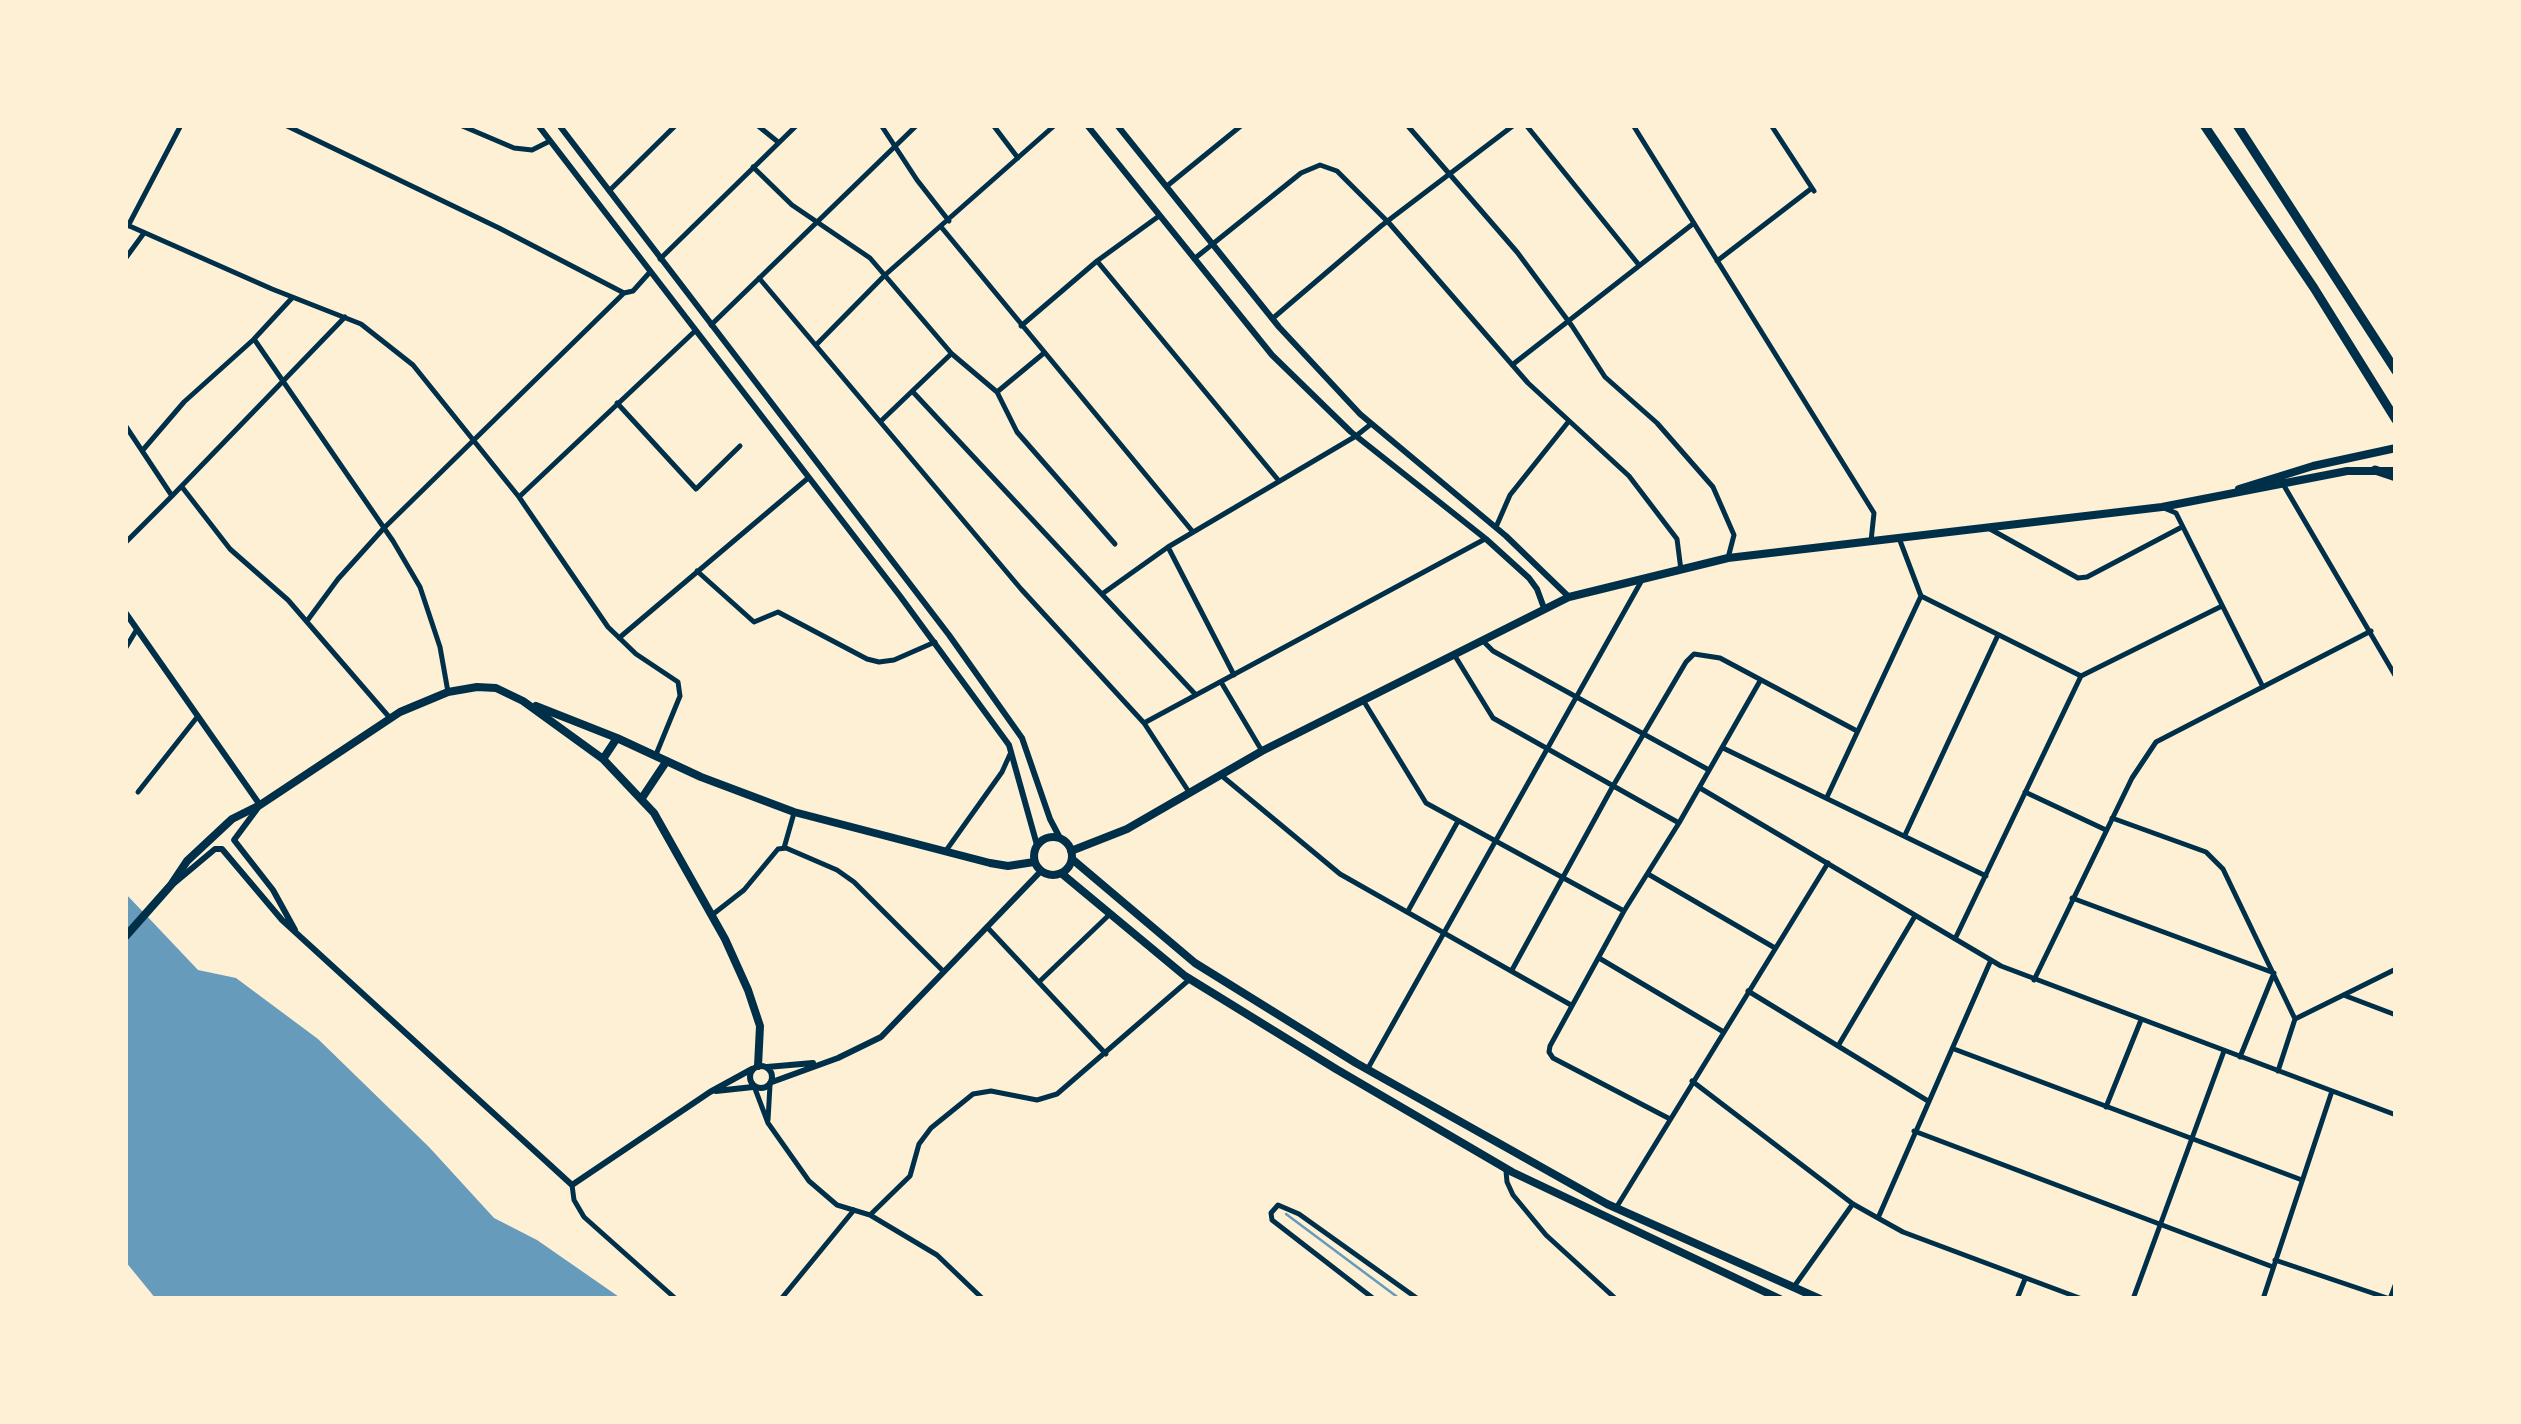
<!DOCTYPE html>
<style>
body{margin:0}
#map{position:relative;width:2521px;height:1424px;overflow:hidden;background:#fdf0d5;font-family:"Source Sans 3",sans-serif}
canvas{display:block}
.frame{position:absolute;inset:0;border:128px solid #fdf0d5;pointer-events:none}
</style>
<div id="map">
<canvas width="2521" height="1424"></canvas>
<div class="frame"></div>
</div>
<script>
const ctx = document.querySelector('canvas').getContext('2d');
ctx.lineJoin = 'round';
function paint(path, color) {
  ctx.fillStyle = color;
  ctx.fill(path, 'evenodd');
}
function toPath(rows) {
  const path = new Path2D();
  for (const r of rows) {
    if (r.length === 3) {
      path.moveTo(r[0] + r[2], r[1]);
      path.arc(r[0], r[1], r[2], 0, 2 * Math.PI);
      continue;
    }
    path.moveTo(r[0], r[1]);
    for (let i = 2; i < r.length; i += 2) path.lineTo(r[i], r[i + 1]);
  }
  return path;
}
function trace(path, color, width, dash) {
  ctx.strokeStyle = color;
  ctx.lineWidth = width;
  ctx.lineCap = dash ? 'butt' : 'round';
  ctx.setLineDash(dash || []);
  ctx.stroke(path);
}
paint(toPath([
 [125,893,198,970,236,978,318,1039,429,1147,494,1218,537,1240,622,1299,156,1299,125,1261]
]), '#669bbc');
trace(toPath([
 [1286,1214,1400,1299]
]), '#669bbc', 2.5);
trace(toPath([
 [285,125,499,228,624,293],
 [460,125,514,148,532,150,550,141],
 [757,125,778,142],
 [881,125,917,180,949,221],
 [993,125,1018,158],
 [1407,125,1517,252,1572,326,1605,377,1657,423,1713,487,1734,535,1728,558],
 [1526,125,1639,265],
 [1633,125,1874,513,1871,541],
 [1771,125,1814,191],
 [753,167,792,205,870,258,952,354,997,392,1017,432,1115,544],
 [1167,186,1242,125],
 [609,191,676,125],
 [125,224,272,289,361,324,413,365,519,497,608,627,636,654,678,682,680,696,655,757],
 [128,226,181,125],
 [942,228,1193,532],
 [125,259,144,233],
 [660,259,797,125],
 [1194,259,1301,173,1320,165,1337,171,1389,223,1528,383,1629,476,1677,539,1681,570],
 [1097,261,1279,481],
 [1717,261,1812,188],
 [759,278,1021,589,1144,723,1189,792],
 [292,298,254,339,393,541,420,587,440,647,448,692],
 [1272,319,1381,226,1514,125],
 [711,325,917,125],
 [1021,326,1097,261,1159,216],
 [817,344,885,275,1055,125],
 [1512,365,1694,223],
 [913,392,1196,695],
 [997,392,1044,353],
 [617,403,696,489,740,446],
 [881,421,951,354],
 [125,425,172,496,125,543],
 [142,451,184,402,253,340],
 [2283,484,2396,677],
 [182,487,230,549,288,600,390,718],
 [172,496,345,317],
 [519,497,695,331],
 [2164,508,2176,513,2263,687],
 [1496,527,1510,495,1569,421],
 [1990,529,2078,578,2087,577,2180,528],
 [1899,538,1921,596,2081,676],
 [1168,547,1234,675],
 [697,571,754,622,778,612,867,659,879,662,894,660,935,642],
 [1102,594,1168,547,1356,436,1371,424],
 [307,621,338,579,384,528,624,293,633,291,650,272],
 [619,638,807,479],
 [1482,640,1493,651,1709,770],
 [125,649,137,629],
 [1455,656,1493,718,1679,823],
 [1221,682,1262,751],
 [1363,700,1426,803,1624,911],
 [1144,723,1485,539],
 [1723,748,1986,876],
 [1222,776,1340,874,1571,1005],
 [1700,788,2001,966,2396,1115],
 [138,792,198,716],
 [2025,792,2106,830],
 [1827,797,1921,596],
 [2112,818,2206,852,2223,869,2295,1019,2278,1071],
 [1905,835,1998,635],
 [784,848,794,813],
 [945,852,1002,772,1011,752],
 [1648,874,1775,948],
 [2072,898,2274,973,2240,1057],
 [1408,911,1457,823],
 [712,915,744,890,778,849,786,848,837,870,854,882,944,972],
 [987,927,1106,1054],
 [1955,939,2081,676,2222,606],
 [1599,958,1722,1031],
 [1512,970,1613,786,1686,662,1694,654,1720,658,1857,731],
 [2034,980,2132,778,2156,742,2371,631],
 [1040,981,1110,914],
 [1748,991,1928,1101],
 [2346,996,2396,1015],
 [2295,1019,2396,969],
 [1838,1046,1915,916],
 [1954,1049,2302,1180],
 [1367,1070,1642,580],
 [1692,1081,1853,1204,1885,1222,1903,1232,2082,1299],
 [754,1086,768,1123,809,1181,837,1205,870,1215,937,1255,983,1299],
 [2106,1107,2141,1020],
 [1670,1119,1553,1058,1549,1052,1550,1046,1624,911,1679,823,1760,681],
 [768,1120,770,1085],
 [1914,1131,2273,1267],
 [1506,1171,1507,1182,1513,1195,1546,1235,1616,1299],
 [572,1185,574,1200,584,1217,676,1299],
 [1616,1208,1828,863],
 [870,1215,910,1176,919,1144,931,1128,973,1094,991,1091,1037,1100,1057,1094,1190,979],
 [1878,1218,1991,960],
 [2275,1260,2390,1299],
 [1793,1288,1852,1205],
 [781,1299,854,1210],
 [1374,1299,1272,1220,1271,1213,1278,1205,1299,1214,1418,1299],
 [2017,1299,2025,1279],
 [2133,1299,2224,1051],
 [2263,1299,2332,1091],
 [2390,1299,2396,1283]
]), '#003049', 5);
trace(toPath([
 [538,125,900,596,1009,745,1037,845],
 [559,125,949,635,1022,738,1050,819,1060,838],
 [1087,125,1272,355,1351,432,1486,539,1529,578,1537,589,1544,608],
 [1117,125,1279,327,1360,414,1506,536,1569,597],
 [125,612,260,805,234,840,273,890,295,930],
 [172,885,215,849,222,849,282,920,572,1185,710,1092,752,1069],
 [761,1077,11],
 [767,1067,813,1063],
 [772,1082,838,1058,881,1037,1041,871],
 [716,1091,753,1087]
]), '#003049', 6);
trace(toPath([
 [2239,489,2313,466,2396,448],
 [536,706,617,738,701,777,794,812,990,863,1008,866,1034,862],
 [603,759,617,738],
 [642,798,666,762],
 [1053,856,19],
 [1071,851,1127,829,1262,751,1569,597,1728,558,2162,507,2347,471,2396,471],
 [1072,859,1195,963,1356,1063,1607,1204,1820,1299],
 [1061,873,1185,976,1336,1069,1512,1172,1780,1299],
 [125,937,171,885,187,861,232,819,260,805,400,712,448,692,477,687,496,688,523,701,603,759,654,813,725,939,748,990,760,1026,758,1066]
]), '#003049', 8);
trace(toPath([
 [2204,125,2314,288,2396,420],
 [2237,125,2396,371],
 [2375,470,2396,477]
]), '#003049', 9);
</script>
